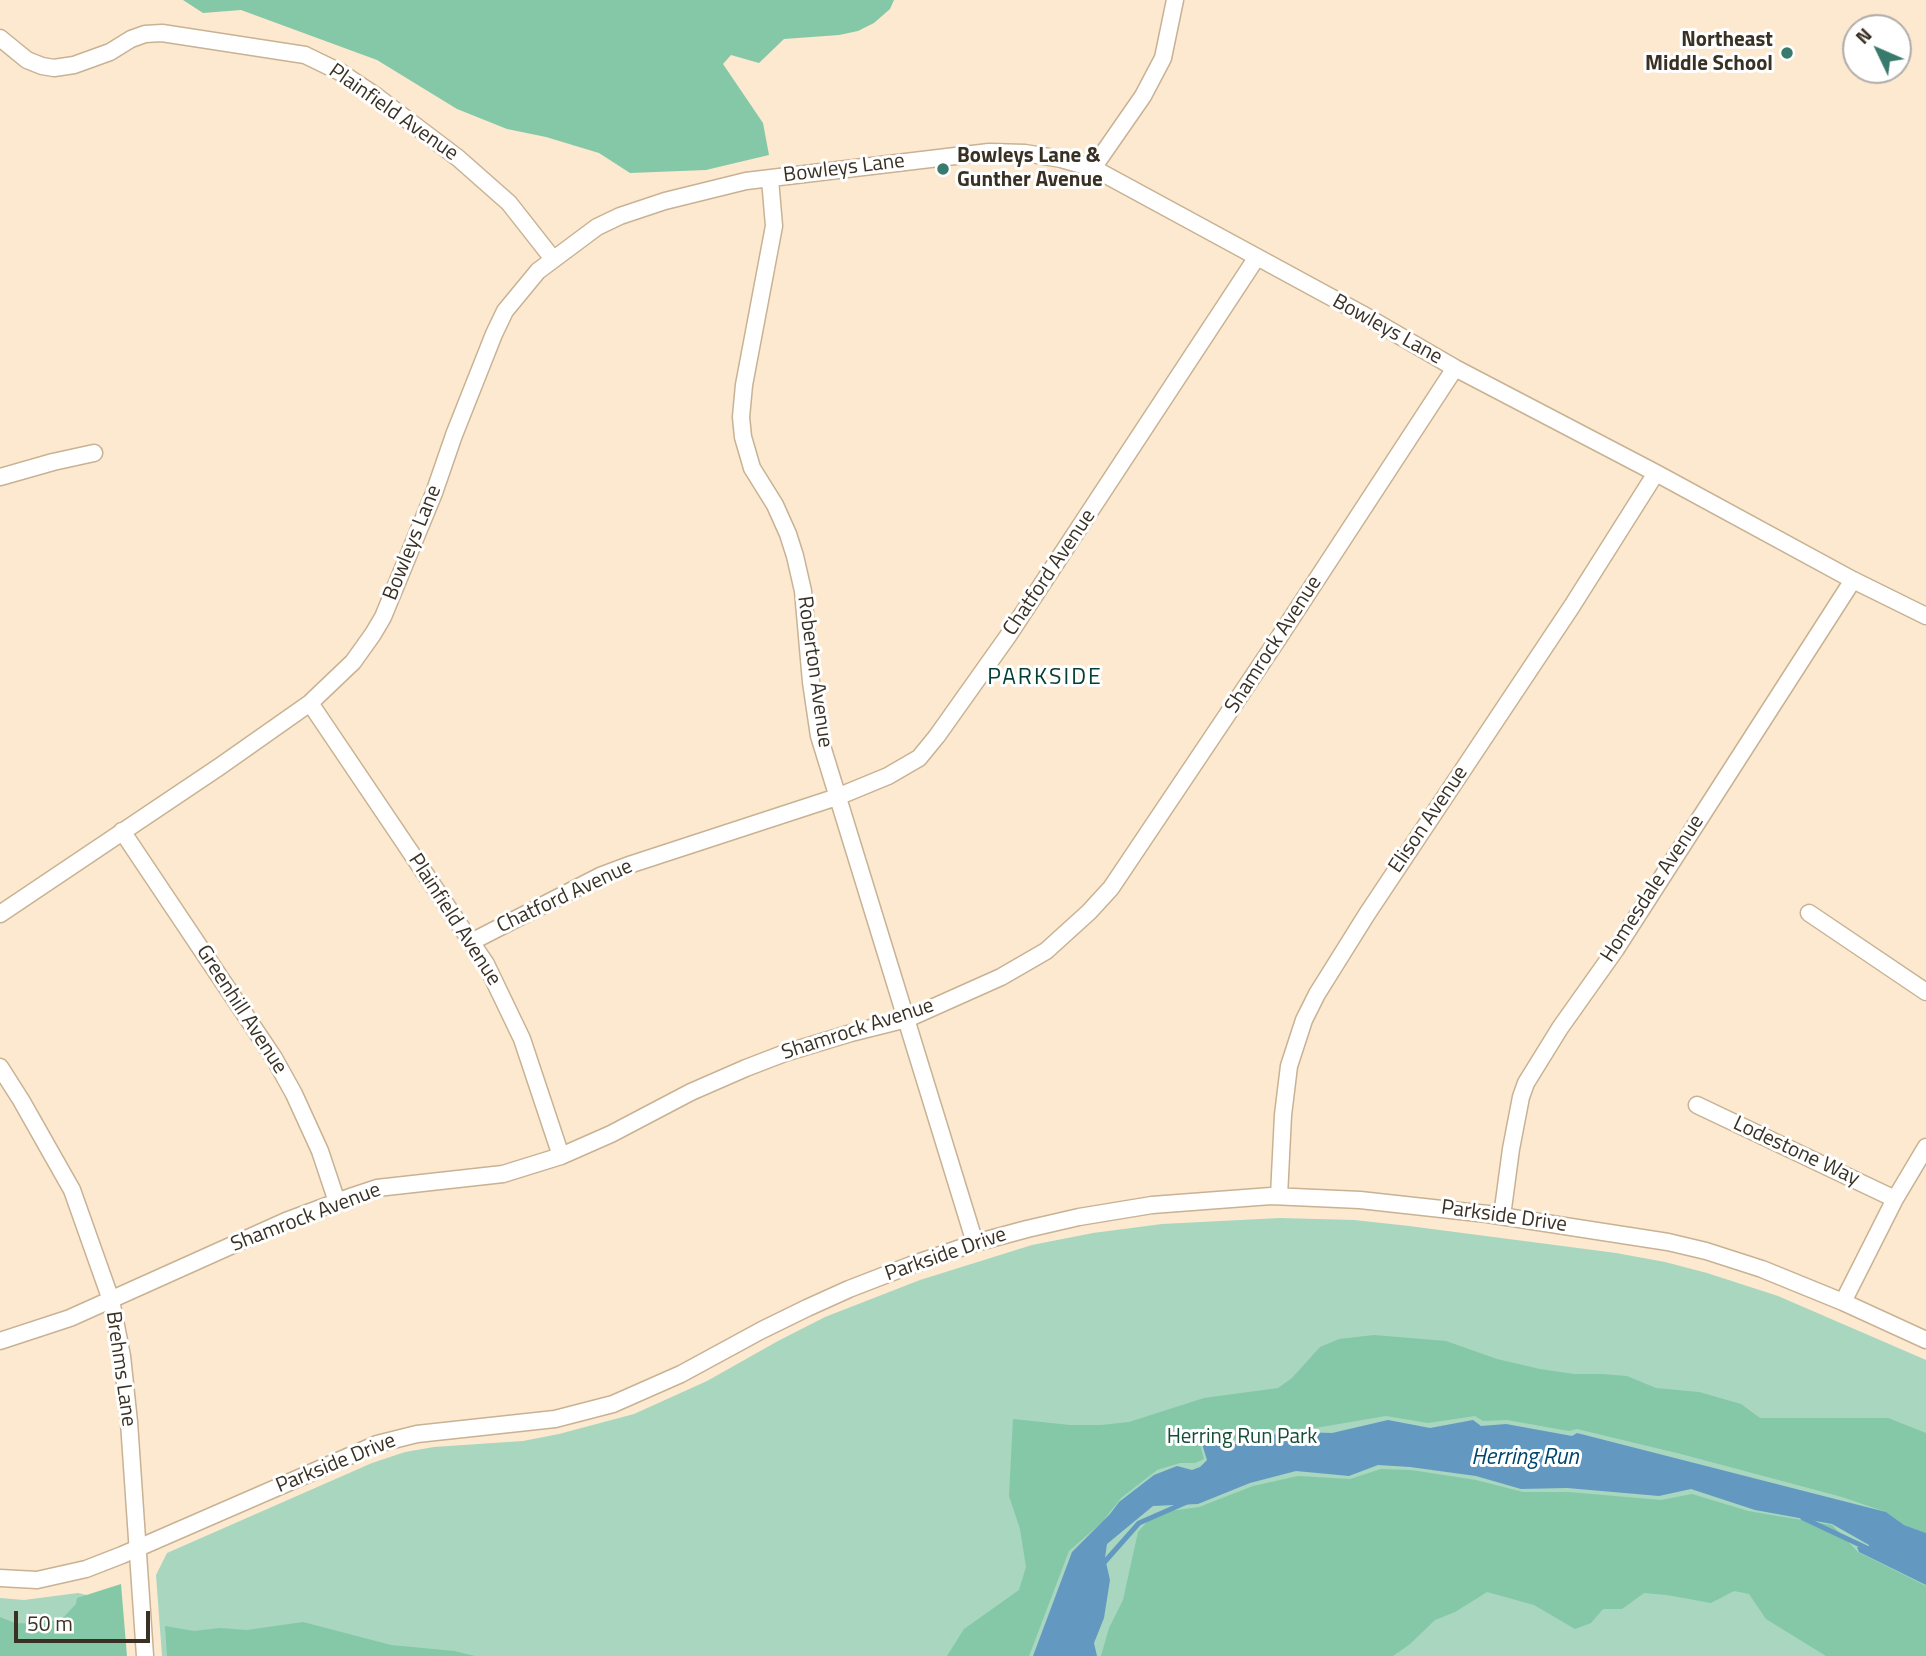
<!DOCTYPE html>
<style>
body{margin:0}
#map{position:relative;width:1926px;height:1656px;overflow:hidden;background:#fce9cf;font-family:"Titillium Web",sans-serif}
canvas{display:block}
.north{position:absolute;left:1842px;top:14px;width:70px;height:70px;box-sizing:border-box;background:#fff;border:2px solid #b0ada8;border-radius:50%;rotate:314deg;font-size:19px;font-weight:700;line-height:28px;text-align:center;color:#3a3125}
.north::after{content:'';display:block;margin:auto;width:24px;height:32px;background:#387a6b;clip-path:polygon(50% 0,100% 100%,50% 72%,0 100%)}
.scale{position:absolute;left:14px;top:1611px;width:136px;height:32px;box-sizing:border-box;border:4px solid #3a3125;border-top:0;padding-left:9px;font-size:21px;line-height:24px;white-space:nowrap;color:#3a3125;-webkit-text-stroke:5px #fff;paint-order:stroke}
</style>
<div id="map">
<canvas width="1926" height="1656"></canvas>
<div class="north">N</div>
<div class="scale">50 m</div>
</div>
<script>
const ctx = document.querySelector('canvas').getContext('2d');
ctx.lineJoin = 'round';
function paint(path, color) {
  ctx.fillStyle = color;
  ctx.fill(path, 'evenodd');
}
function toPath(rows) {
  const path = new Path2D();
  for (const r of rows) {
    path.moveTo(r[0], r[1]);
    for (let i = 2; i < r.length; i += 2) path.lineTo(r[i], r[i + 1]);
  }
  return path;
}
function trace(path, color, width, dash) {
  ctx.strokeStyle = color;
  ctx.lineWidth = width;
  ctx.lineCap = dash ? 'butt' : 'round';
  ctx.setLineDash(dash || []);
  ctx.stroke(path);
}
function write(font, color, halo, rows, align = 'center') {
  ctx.font = font + ' "Titillium Web",sans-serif';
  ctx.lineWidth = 6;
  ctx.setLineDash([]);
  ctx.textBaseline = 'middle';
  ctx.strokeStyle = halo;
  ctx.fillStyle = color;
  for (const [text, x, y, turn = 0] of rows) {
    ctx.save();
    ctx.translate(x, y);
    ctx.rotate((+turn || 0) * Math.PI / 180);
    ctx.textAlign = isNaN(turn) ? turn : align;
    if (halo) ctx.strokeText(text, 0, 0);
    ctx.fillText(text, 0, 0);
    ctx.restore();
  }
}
paint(toPath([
 [1280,1218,1354,1220,1409,1226,1616,1253,1665,1262,1707,1273,1778,1296,1926,1360,1926,1656,162,1656,156,1575,167,1553,372,1463,405,1452,434,1447,523,1441,559,1434,634,1414,707,1381,778,1341,825,1317,920,1280,1032,1245,1093,1233,1162,1224],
 [78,1593,91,1596,103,1602,0,1656,0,1598,24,1600]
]), '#a8d6bf');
paint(toPath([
 [183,0,894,0,890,9,874,23,858,31,839,35,784,39,759,63,731,55,723,64,763,123,769,155,706,170,630,173,599,153,546,137,507,129,457,109,377,60,241,10,203,13],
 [1374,1335,1446,1341,1497,1359,1540,1369,1574,1374,1602,1374,1627,1376,1656,1388,1699,1392,1741,1404,1760,1418,1888,1418,1926,1433,1926,1533,1904,1525,1886,1512,1842,1497,1681,1454,1577,1429,1569,1431,1507,1420,1483,1421,1475,1416,1428,1423,1386,1416,1315,1428,1287,1429,1255,1432,1233,1440,1199,1441,1204,1459,1195,1463,1180,1463,1157,1470,1121,1498,1102,1522,1069,1551,1029,1656,947,1656,964,1629,1019,1590,1026,1567,1020,1529,1009,1496,1013,1419,1070,1425,1101,1425,1129,1422,1204,1398,1278,1388,1292,1378,1320,1347,1339,1339],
 [1381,1469,1411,1470,1476,1480,1523,1492,1569,1492,1661,1500,1692,1494,1748,1511,1832,1525,1858,1552,1926,1586,1926,1656,1826,1656,1766,1619,1749,1594,1734,1591,1711,1603,1667,1595,1644,1593,1622,1609,1603,1609,1591,1623,1575,1629,1534,1605,1487,1592,1455,1612,1435,1620,1410,1644,1393,1656,1101,1656,1109,1628,1123,1600,1138,1532,1155,1513,1199,1507,1253,1486,1298,1476,1350,1479],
 [121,1584,127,1656,0,1656,0,1617,15,1623,40,1624,62,1619,76,1604,77,1598],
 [303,1622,391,1645,454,1651,475,1656,167,1656,165,1626,194,1631,220,1628,247,1630]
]), '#84c8a8');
paint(toPath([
 [1388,1420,1430,1428,1473,1420,1481,1426,1506,1424,1572,1436,1577,1433,1886,1512,1904,1525,1926,1533,1926,1585,1859,1552,1857,1547,1868,1548,1869,1545,1832,1524,1755,1510,1691,1489,1659,1496,1567,1488,1521,1489,1476,1476,1410,1467,1378,1465,1349,1476,1296,1471,1250,1483,1198,1504,1153,1506,1107,1544,1105,1558,1110,1580,1104,1618,1094,1643,1097,1656,1033,1656,1072,1552,1110,1514,1119,1502,1154,1475,1177,1466,1192,1470,1200,1467,1207,1460,1202,1444,1239,1444,1260,1436,1295,1432,1332,1433]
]), '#6399c1');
trace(toPath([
 [1803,1518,1873,1551],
 [1101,1566,1139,1523,1187,1502]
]), '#6399c1', 5);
const street = toPath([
 [0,38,27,60,42,66,54,68,74,65,110,52,131,39,145,34,162,33,305,55,340,72,376,96,458,158,509,203,553,259],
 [1093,168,1143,96,1163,58,1175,0],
 [770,179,774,226,744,385,741,417,743,437,752,468,775,505,788,534,795,556,803,591,811,682,819,736,975,1243],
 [0,477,53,462,94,453],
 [310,703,486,964,522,1039,561,1156],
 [122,831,274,1058,294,1094,320,1151,337,1202],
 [1809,913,1926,992],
 [0,914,219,767,310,703,353,662,373,634,383,617,434,493,454,435,494,334,505,311,538,271,597,227,620,216,665,201,746,181,989,152,1025,153,1061,159,1093,168,1362,314,1455,368,1656,473,1853,580,1926,616],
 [471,942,600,876,632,864,837,797,888,776,919,758,937,736,1008,636,1257,257],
 [0,1067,21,1100,72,1190,111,1300,122,1356,129,1422,145,1656],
 [1697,1105,1895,1199],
 [1279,1196,1283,1115,1289,1066,1304,1020,1317,994,1367,914,1572,606,1656,473],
 [1502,1216,1511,1149,1521,1097,1526,1083,1560,1028,1616,949,1853,580],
 [1843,1302,1895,1199,1926,1147],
 [0,1341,70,1318,286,1221,353,1196,377,1188,503,1174,561,1156,611,1134,691,1092,746,1068,785,1053,851,1033,907,1019,1001,977,1046,951,1089,912,1111,888,1276,642,1455,368],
 [0,1578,37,1580,86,1569,122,1555,377,1444,417,1434,555,1419,613,1404,681,1374,762,1330,807,1308,849,1289,911,1265,975,1243,1027,1229,1079,1217,1152,1205,1271,1196,1360,1200,1487,1214,1668,1242,1706,1251,1762,1269,1843,1302,1926,1340]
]);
trace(street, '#c8b293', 19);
trace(street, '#fff', 16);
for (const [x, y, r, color] of [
 [1787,53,7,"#387a6b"],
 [943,169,7,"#387a6b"]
]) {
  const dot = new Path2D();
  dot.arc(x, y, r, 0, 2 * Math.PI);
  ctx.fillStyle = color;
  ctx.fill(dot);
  trace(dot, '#fff', 2.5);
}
write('bold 21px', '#3a3125', '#fff', [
 ["Northeast",1773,41],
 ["Middle School",1773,65],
 ["Bowleys Lane &",957,157,"left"],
 ["Gunther Avenue",957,181,"left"]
], 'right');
write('21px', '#3a3125', '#fff', [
 ["Plainfield Avenue",393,113,35],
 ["Bowleys Lane",844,169,-7],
 ["Bowleys Lane",1387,330,29],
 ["Bowleys Lane",413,543,-68],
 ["Chatford Avenue",1050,573,-56],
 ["Shamrock Avenue",1274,645,-57],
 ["Roberton Avenue",814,672,82],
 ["Elison Avenue",1429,820,-56],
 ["Homesdale Avenue",1653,889,-57],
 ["Chatford Avenue",565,897,-25],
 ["Plainfield Avenue",454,920,57],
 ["Greenhill Avenue",241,1010,57],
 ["Shamrock Avenue",858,1030,-18],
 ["Lodestone Way",1796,1152,25],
 ["Parkside Drive",1504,1217,8],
 ["Shamrock Avenue",306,1218,-21],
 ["Parkside Drive",946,1255,-19],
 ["Brehms Lane",120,1369,82],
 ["Parkside Drive",336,1464,-22]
]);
write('21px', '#164d37', '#fff', [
 ["Herring Run Park",1242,1438]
]);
ctx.letterSpacing = '2px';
write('23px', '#044035', '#fff', [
 ["PARKSIDE",1045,678]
]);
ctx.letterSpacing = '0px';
write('italic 23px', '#00466d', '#fff', [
 ["Herring Run",1525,1458]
]);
</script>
